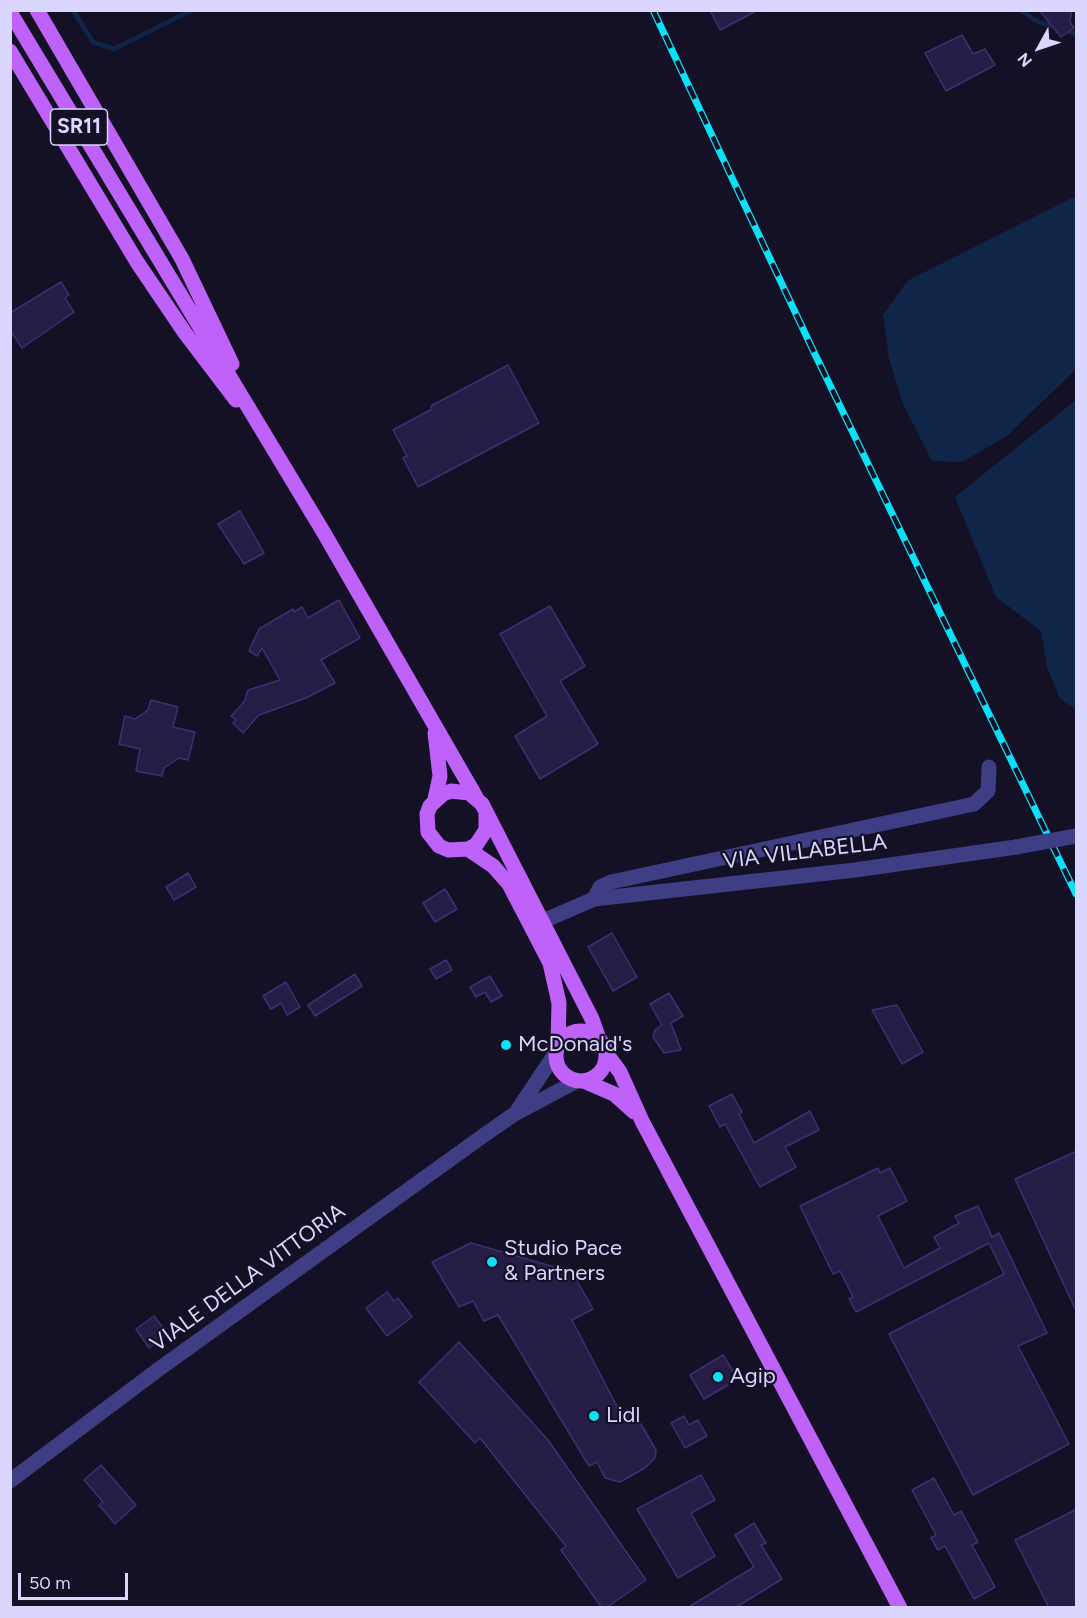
<!DOCTYPE html>
<style>
body{margin:0}
#map{position:relative;width:1087px;height:1618px;overflow:hidden;background:#141026;font-family:Figtree,sans-serif}
canvas{display:block}
.frame{position:absolute;inset:0;border:12px solid #dad6fd;pointer-events:none}
.north{position:absolute;left:1009px;top:18px;width:60px;height:60px;-webkit-text-stroke:4px #141026;paint-order:stroke;rotate:230deg;font-size:16px;font-weight:700;line-height:24px;text-align:center;color:#dad6fd}
.north::after{content:'';display:block;margin:auto;width:21px;height:27px;background:#dad6fd;clip-path:polygon(50% 0,100% 100%,50% 72%,0 100%)}
.scale{position:absolute;left:18px;top:1573px;width:110px;height:27px;box-sizing:border-box;border:3px solid #dad6fd;border-top:0;padding-left:8px;font-size:18px;line-height:21px;white-space:nowrap;color:#dad6fd;-webkit-text-stroke:4px #141026;paint-order:stroke}
</style>
<div id="map">
<canvas width="1087" height="1618"></canvas>
<div class="frame"></div>
<div class="north">N</div>
<div class="scale">50 m</div>
</div>
<script>
const ctx = document.querySelector('canvas').getContext('2d');
ctx.lineJoin = 'round';
function paint(path, color) {
  ctx.fillStyle = color;
  ctx.fill(path, 'evenodd');
}
function toPath(rows) {
  const path = new Path2D();
  for (const r of rows) {
    if (r.length === 3) {
      path.moveTo(r[0] + r[2], r[1]);
      path.arc(r[0], r[1], r[2], 0, 2 * Math.PI);
      continue;
    }
    path.moveTo(r[0], r[1]);
    for (let i = 2; i < r.length; i += 2) path.lineTo(r[i], r[i + 1]);
  }
  return path;
}
function trace(path, color, width, dash) {
  ctx.strokeStyle = color;
  ctx.lineWidth = width;
  ctx.lineCap = dash ? 'butt' : 'round';
  ctx.setLineDash(dash || []);
  ctx.stroke(path);
}
function write(font, color, halo, rows, align = 'center') {
  ctx.font = font + ' Figtree,sans-serif';
  ctx.lineWidth = 4.5;
  ctx.setLineDash([]);
  ctx.textBaseline = 'middle';
  ctx.strokeStyle = halo;
  ctx.fillStyle = color;
  for (const [text, x, y, turn = 0] of rows) {
    ctx.save();
    ctx.translate(x, y);
    ctx.rotate((+turn || 0) * Math.PI / 180);
    ctx.textAlign = isNaN(turn) ? turn : align;
    if (halo) ctx.strokeText(text, 0, 0);
    ctx.fillText(text, 0, 0);
    ctx.restore();
  }
}
paint(toPath([
 [1076,196,1076,369,1007,436,962,462,932,461,903,404,889,358,883,315,907,281],
 [1076,400,1076,709,1060,699,1047,667,1041,631,996,597,955,497]
]), '#102649');
trace(toPath([
 [73,10,93,42,114,49,192,10],
 [1021,10,1034,20,1076,34]
]), '#102649', 4.5);
const building = toPath([
 [710,10,758,10,720,30,710,10],
 [1039,10,1072,10,1070,22,1074,28,1061,37,1039,10],
 [962,35,973,54,985,49,995,65,946,91,925,53,962,35],
 [61,282,69,295,65,298,74,312,22,348,10,330,10,313,61,282],
 [508,365,539,423,418,487,403,458,407,456,393,430,432,409,431,406,508,365],
 [240,511,264,553,244,564,218,524,240,511],
 [339,600,360,638,321,660,335,683,306,698,259,715,243,733,233,723,236,720,231,716,244,702,248,690,280,680,262,648,257,656,249,651,259,629,293,609,294,612,302,607,308,618,339,600],
 [550,606,585,666,560,681,598,744,540,779,515,736,547,716,500,634,550,606],
 [151,700,178,707,173,727,195,732,188,760,179,758,164,768,162,776,136,771,140,749,119,744,125,716,135,719,148,710,151,700],
 [188,873,196,887,174,900,166,887,188,873],
 [445,889,457,909,435,922,423,903,445,889],
 [612,933,637,977,613,991,588,947,612,933],
 [446,960,452,970,436,979,430,969,446,960],
 [355,974,362,986,315,1016,308,1005,355,974],
 [490,976,502,996,491,1002,485,992,476,997,470,987,490,976],
 [286,982,300,1007,287,1015,281,1003,271,1009,263,996,286,982],
 [669,993,683,1016,671,1023,681,1050,664,1053,653,1037,655,1030,662,1025,650,1004,669,993],
 [897,1005,923,1052,902,1064,872,1010,897,1005],
 [732,1094,742,1112,739,1114,754,1143,810,1111,819,1130,785,1147,796,1167,760,1187,725,1124,720,1127,709,1106,732,1094],
 [1077,1151,1077,1313,1015,1179,1077,1151],
 [878,1168,880,1173,890,1168,907,1201,878,1216,904,1268,940,1248,934,1237,959,1223,955,1216,978,1206,992,1237,999,1233,1047,1333,1018,1346,1069,1444,973,1495,889,1334,1004,1274,989,1243,856,1312,849,1299,853,1297,840,1271,833,1274,800,1206,878,1168],
 [471,1243,572,1272,593,1309,572,1320,623,1418,634,1412,656,1450,655,1458,645,1468,620,1482,605,1478,597,1462,589,1466,498,1315,484,1321,473,1301,459,1307,432,1262,471,1243],
 [387,1292,394,1301,398,1298,412,1317,387,1336,366,1308,387,1292],
 [154,1316,168,1334,149,1348,136,1329,154,1316],
 [459,1342,548,1440,646,1580,606,1608,602,1608,561,1550,566,1546,480,1438,475,1443,419,1382,459,1342],
 [723,1355,738,1379,704,1399,690,1375,723,1355],
 [684,1416,689,1425,698,1420,707,1436,685,1448,671,1423,684,1416],
 [101,1465,136,1505,115,1524,99,1505,103,1502,84,1480,101,1465],
 [701,1475,715,1500,691,1513,715,1556,678,1578,637,1509,701,1475],
 [934,1478,954,1515,961,1511,978,1542,972,1545,995,1587,974,1599,945,1546,938,1550,931,1538,936,1535,912,1490,934,1478],
 [1077,1509,1077,1608,1049,1608,1015,1540,1077,1509],
 [754,1523,766,1543,761,1545,782,1579,735,1608,687,1608,754,1567,735,1535,754,1523]
]);
paint(building, '#251d46');
trace(building, '#3c3071', 1.5);
trace(toPath([
 [594,899,600,887,611,882,974,804,988,791,989,767],
 [541,922,594,899,855,870,1016,847]
]), '#3f3d83', 15);
trace(toPath([
 [517,1111,555,1054],
 [10,1481,159,1369,487,1133,513,1115,577,1081]
]), '#3f3d83', 15);
trace(toPath([
 [37,10,182,259,232,364],
 [10,12,324,533,476,797],
 [10,51,137,262,185,333,236,400],
 [435,733,440,776,435,799],
 [486,812,486,830,476,845,468,849,448,850,439,846,428,832,427,814,430,806,443,794,451,791,469,793,482,804,592,1019,599,1039],
 [468,849,493,866,509,884,550,963,559,1003,558,1044],
 [581,1056,25],
 [606,1053,620,1072,642,1121,900,1608],
 [584,1081,614,1094,634,1112]
]), '#bf62f9', 15);
const rail = toPath([
 [653,10,812,348,1076,894]
]);
trace(rail, '#0ae0f6', 7);
trace(rail, '#141026', 4.5, [14]);
trace(toPath([
 [1016,847,1076,836]
]), '#3f3d83', 15);
for (const [x, y, r, color] of [
 [506,1045,6,"#0ae0f6"],
 [492,1262,6,"#0ae0f6"],
 [718,1377,6,"#0ae0f6"],
 [594,1416,6,"#0ae0f6"]
]) {
  const dot = new Path2D();
  dot.arc(x, y, r, 0, 2 * Math.PI);
  ctx.fillStyle = color;
  ctx.fill(dot);
  trace(dot, '#141026', 2);
}
for (const [x, y, w] of [
 [79,127,57]
]) {
  const box = new Path2D();
  box.roundRect(x - w / 2, y - 18, w, 36, 4.5);
  ctx.fillStyle = '#141026';
  ctx.fill(box);
  trace(box, '#dad6fd', 1.5);
}
write('bold 21px', '#dad6fd', null, [
 ["SR11",79,127]
]);
write('22px', '#dad6fd', '#141026', [
 ["VIA VILLABELLA",805,852,-7],
 ["VIALE DELLA VITTORIA",248,1278,-36]
]);
write('22px', '#dad6fd', '#141026', [
 ["McDonald's",518,1045],
 ["Studio Pace",504,1249],
 ["& Partners",504,1274],
 ["Agip",730,1377],
 ["Lidl",606,1416]
], 'left');
</script>
